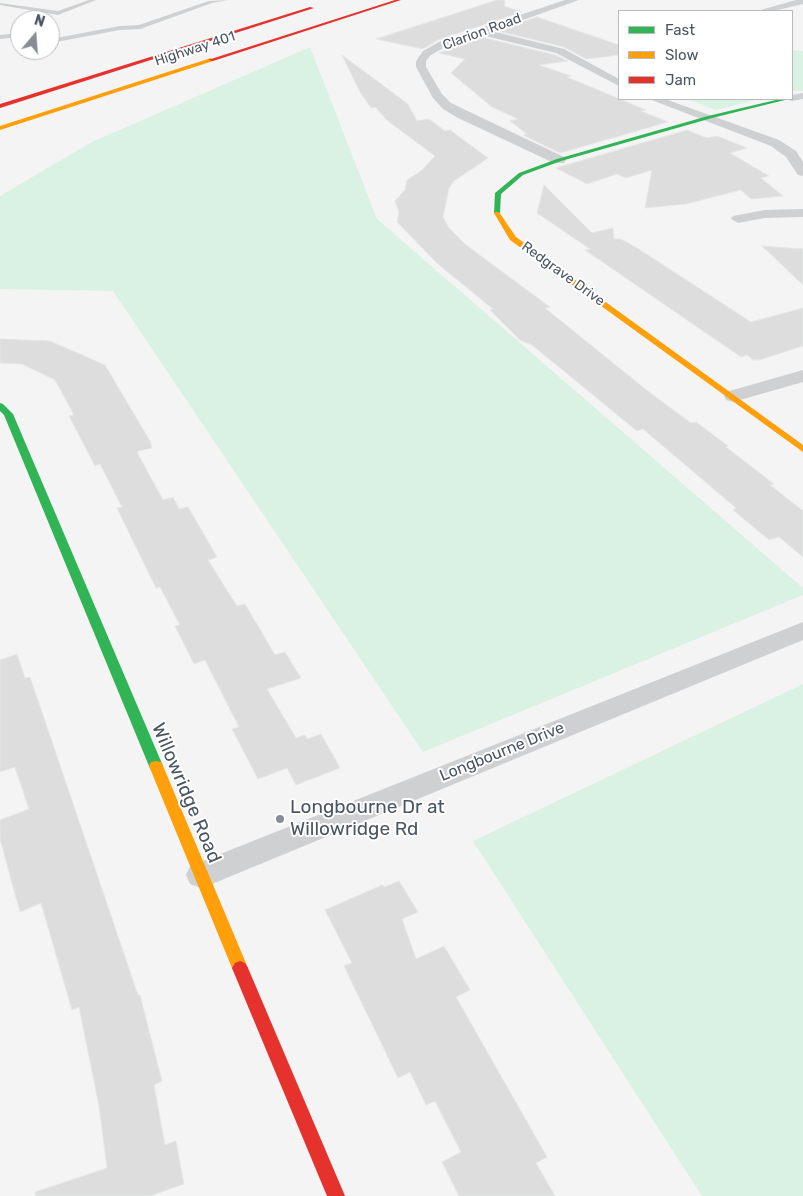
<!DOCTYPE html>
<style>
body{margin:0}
#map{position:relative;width:803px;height:1196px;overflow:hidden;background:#f4f4f4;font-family:Rubik,sans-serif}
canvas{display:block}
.legend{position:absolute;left:618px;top:10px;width:175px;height:90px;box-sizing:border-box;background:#fff;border:1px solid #b7bbc0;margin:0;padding:6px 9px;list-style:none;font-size:15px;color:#4a5661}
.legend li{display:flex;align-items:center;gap:10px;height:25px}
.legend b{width:25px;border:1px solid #b7bbc0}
.north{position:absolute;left:10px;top:10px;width:50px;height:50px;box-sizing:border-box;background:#fff;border:1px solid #b7bbc0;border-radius:50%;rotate:18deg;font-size:14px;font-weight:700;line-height:20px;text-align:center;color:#4a5661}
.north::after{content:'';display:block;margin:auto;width:18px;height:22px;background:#868d94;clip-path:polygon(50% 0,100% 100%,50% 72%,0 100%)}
</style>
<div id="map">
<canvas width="803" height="1196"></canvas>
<ul class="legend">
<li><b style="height:6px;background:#30b455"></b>Fast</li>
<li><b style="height:6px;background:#ff9f0a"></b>Slow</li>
<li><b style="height:6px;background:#e5322d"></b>Jam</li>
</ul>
<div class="north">N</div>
</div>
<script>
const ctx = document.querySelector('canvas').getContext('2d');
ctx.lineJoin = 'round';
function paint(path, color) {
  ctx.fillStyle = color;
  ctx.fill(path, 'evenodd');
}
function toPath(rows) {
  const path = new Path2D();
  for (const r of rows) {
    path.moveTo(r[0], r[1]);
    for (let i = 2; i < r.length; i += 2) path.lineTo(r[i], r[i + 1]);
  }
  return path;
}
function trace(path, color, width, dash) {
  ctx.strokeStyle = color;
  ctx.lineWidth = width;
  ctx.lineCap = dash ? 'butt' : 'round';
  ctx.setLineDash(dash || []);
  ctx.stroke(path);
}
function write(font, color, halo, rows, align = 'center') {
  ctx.font = font + ' Rubik,sans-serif';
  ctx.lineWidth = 4;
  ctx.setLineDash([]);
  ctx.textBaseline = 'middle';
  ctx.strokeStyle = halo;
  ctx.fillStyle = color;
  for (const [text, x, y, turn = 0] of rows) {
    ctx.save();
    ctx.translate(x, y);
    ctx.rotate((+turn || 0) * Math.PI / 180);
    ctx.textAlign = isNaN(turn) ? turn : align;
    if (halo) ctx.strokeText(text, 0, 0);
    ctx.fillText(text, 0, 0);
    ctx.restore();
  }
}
paint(toPath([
 [310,47,377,219,803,588,803,595,423,752,113,291,0,289,0,196,92,142],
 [792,50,803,51,803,91,792,91],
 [687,99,759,99,716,110],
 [803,684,803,1196,702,1196,473,841]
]), '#d9f2e3');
const building = toPath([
 [497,0,505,0,504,6,522,12,438,40,423,49,376,39,497,0],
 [537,17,619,45,619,55,586,59,564,47,498,31,537,17],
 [481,37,555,55,568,61,539,65,571,76,567,77,646,110,641,111,668,122,560,153,523,135,527,134,510,121,518,119,492,107,451,73,465,59,439,53,481,37],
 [342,55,408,104,417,121,429,119,445,131,450,130,488,158,454,181,449,188,443,217,449,228,466,245,550,307,545,308,649,392,691,423,696,422,728,446,726,447,774,484,770,485,803,511,803,557,779,537,769,540,733,510,736,508,643,429,637,431,532,345,520,340,490,310,493,309,439,265,397,222,399,212,395,201,405,190,407,180,421,171,435,156,388,121,375,107,371,108,360,92,342,55],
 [687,130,707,138,717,136,747,148,730,153,769,176,761,178,783,196,751,199,741,190,686,204,645,208,652,170,626,178,617,174,587,184,556,168,687,130],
 [544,185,592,233,613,228,614,239,621,239,637,248,751,322,803,308,803,346,759,360,753,360,747,355,741,357,585,250,590,249,537,213,544,185],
 [762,246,803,249,803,285,762,246],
 [0,339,50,341,105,365,150,441,152,448,138,451,138,454,163,500,173,497,179,509,188,507,217,557,208,560,237,606,245,604,275,655,285,652,301,678,267,689,296,738,305,735,307,739,321,734,340,768,296,785,287,768,258,779,232,729,239,727,205,660,194,664,175,626,180,625,160,587,156,588,117,508,122,507,100,464,95,466,69,416,74,415,55,380,22,364,0,363,0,339],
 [17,654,25,678,30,677,138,995,140,995,162,1081,154,1085,165,1145,176,1141,184,1184,150,1196,36,1196,35,1192,107,1168,99,1106,79,1007,72,1010,41,903,20,912,0,839,0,820,29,809,15,767,0,772,0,660,17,654],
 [399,881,418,912,402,919,416,959,444,946,470,990,456,997,547,1157,536,1163,555,1196,459,1196,442,1162,461,1152,435,1101,426,1105,410,1072,398,1078,344,966,352,963,325,910,382,885,384,887,399,881]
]);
paint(building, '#ddddde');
trace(building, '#e5e6e7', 1);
paint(toPath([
 [89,0,96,0,58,15,0,5,0,3,58,11,89,0],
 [229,0,212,3,140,29,120,30,56,42,50,41,50,37,56,38,120,26,139,25,209,1,229,0],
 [20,33,20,37,0,39,0,35,20,33]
]), '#ced0d2');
paint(toPath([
 [565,0,579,0,492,31,564,49,619,79,619,86,556,53,481,35,447,46,431,55,426,61,426,67,442,94,451,103,564,157,566,160,564,163,554,163,458,118,443,109,433,98,416,67,416,61,423,51,439,42,565,0],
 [796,0,803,0,803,4,773,11,757,11,796,0],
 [803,93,803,99,792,101,787,99,792,99,792,95,803,93],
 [649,99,665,99,779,140,796,151,803,162,803,176,798,175,786,157,771,146,649,99],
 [803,209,803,217,765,218,738,223,731,219,733,216,765,210,803,209],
 [803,370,803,382,733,402,726,400,724,396,726,392,803,370],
 [803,622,803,640,212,884,201,888,190,884,186,875,190,866,803,622]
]), '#ced0d2');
paint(toPath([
 [780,99,789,99,712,118,561,161,523,175,501,194,500,213,497,215,494,213,495,193,519,173,557,159,708,116,780,99],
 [0,403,3,404,13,414,163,766,161,770,156,771,151,770,149,766,4,415,0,411,0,403]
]), '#30b455');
paint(toPath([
 [211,58,213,61,0,130,0,126,211,58],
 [495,212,499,212,516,237,803,445,803,452,510,240,494,213,495,212],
 [156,761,161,762,163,766,248,968,245,973,240,975,235,973,232,968,149,766,151,762,156,761]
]), '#ff9f0a');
paint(toPath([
 [395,0,401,0,213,61,208,60,395,0],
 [310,7,314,8,0,108,0,104,310,7],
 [240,961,245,963,248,968,345,1196,327,1196,232,968,235,963,240,961]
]), '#e5322d');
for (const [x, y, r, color] of [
 [280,819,5,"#868d94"]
]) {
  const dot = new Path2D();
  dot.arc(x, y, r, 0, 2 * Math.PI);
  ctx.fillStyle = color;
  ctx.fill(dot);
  trace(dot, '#fff', 2);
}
write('14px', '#4a5661', '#fff', [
 ["Clarion Road",482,32,-20],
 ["Highway 401",195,49,-18],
 ["Redgrave Drive",563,274,36]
]);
write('16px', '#4a5661', '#fff', [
 ["Longbourne Drive",502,752,-22]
]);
write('19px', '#4a5661', '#fff', [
 ["Willowridge Road",186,793,67]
]);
write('19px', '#4a5661', '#fff', [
 ["Longbourne Dr at",290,808],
 ["Willowridge Rd",290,830]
], 'left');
</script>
